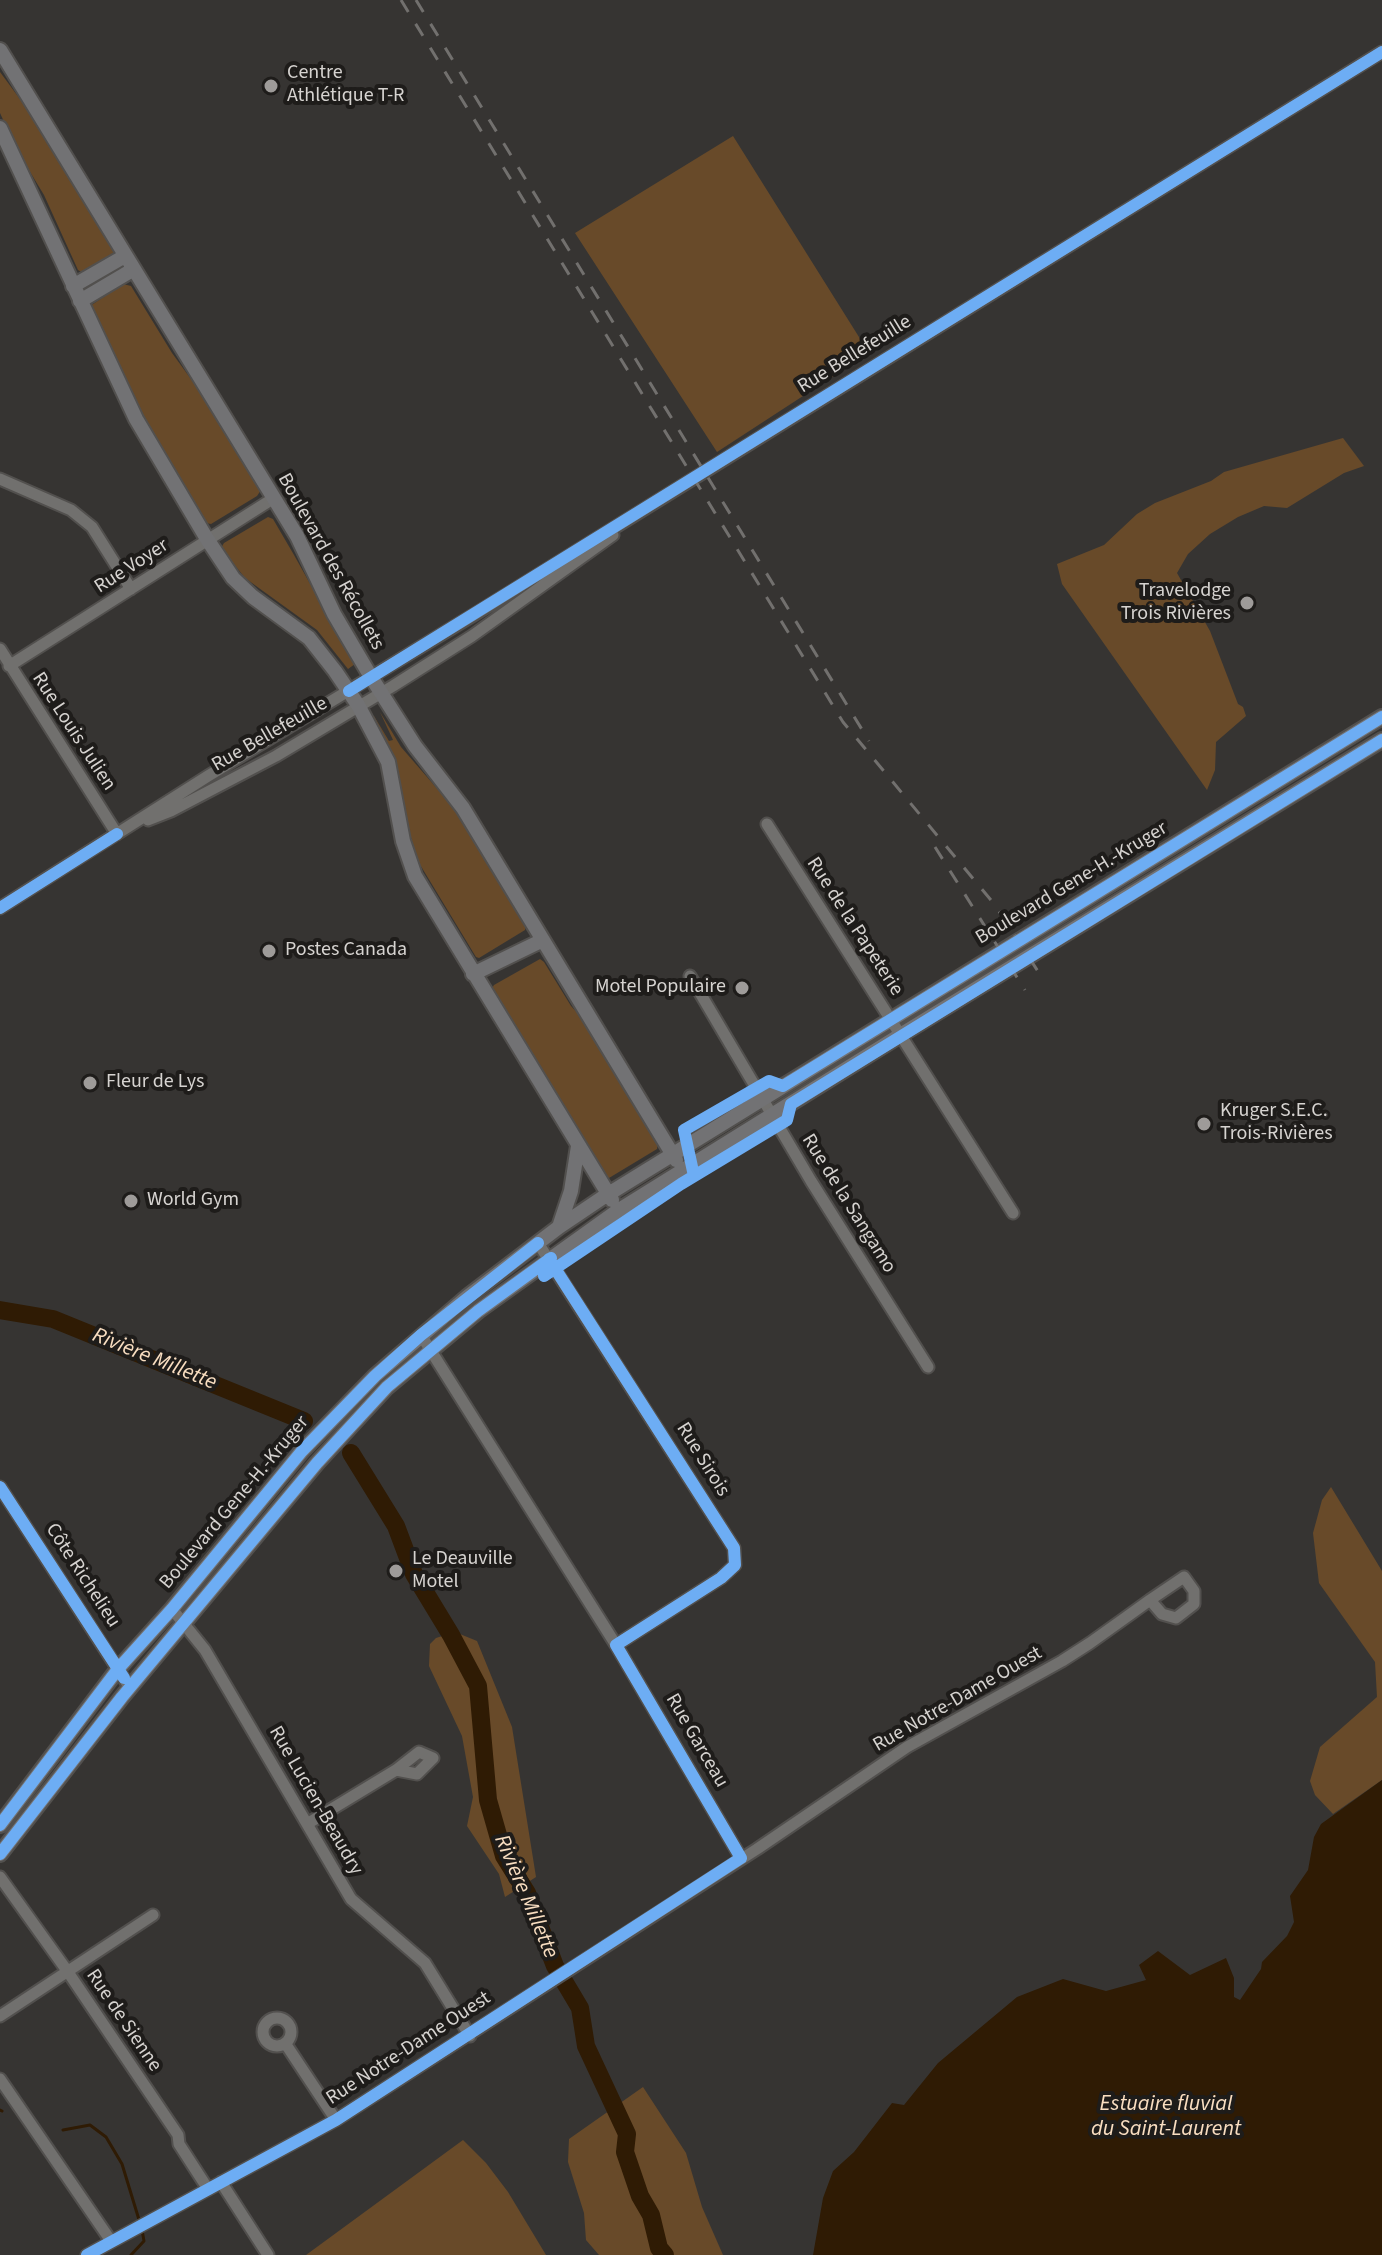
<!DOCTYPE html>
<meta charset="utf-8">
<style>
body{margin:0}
canvas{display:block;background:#363432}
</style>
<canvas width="1382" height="2255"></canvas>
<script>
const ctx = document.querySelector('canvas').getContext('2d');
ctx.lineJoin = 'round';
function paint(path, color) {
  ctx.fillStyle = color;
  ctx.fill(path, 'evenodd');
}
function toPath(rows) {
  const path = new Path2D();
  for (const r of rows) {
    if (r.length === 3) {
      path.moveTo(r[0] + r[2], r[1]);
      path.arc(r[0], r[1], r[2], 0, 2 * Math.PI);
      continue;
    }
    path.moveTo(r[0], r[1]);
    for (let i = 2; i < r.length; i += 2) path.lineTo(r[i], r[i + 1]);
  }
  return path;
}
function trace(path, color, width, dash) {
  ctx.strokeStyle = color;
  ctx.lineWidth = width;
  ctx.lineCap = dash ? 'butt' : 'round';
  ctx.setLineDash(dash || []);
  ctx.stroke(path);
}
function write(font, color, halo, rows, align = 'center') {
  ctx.font = font + ' "Source Sans 3",sans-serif';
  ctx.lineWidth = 8;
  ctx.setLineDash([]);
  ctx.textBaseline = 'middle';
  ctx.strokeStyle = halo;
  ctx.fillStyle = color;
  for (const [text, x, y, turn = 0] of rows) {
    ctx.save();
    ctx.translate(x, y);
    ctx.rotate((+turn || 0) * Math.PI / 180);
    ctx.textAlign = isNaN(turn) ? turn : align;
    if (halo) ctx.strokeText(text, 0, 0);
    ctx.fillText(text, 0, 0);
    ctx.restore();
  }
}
paint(toPath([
 [0,72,34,118,115,250,114,255,83,273,78,270,44,195,18,152,0,113],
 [733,136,869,353,717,452,575,233],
 [123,284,131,286,172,353,207,401,261,490,257,496,211,524,206,523,166,459,131,397,90,306],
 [1343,438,1364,466,1344,473,1287,508,1264,506,1238,517,1210,534,1188,554,1177,573,1210,631,1238,704,1243,707,1246,716,1216,742,1215,770,1207,790,1062,584,1057,564,1104,545,1137,514,1155,503,1211,481,1224,472],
 [268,517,273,519,294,555,355,664,348,669,317,630,245,578,221,548,224,543],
 [380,712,401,747,454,808,526,924,525,930,479,958,476,957,419,863,406,822,395,761,373,717,374,716,389,741,393,740],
 [540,959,544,962,571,1006,586,1022,658,1143,657,1149,609,1178,605,1175,491,990,494,985],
 [1331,1487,1382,1571,1382,1780,1333,1814,1315,1795,1310,1781,1320,1747,1377,1697,1375,1662,1319,1583,1313,1533,1322,1500],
 [455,1632,477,1641,512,1727,536,1877,505,1897,499,1874,467,1826,473,1797,462,1736,429,1666,430,1644,436,1638],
 [643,2087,686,2153,702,2207,723,2255,599,2255,586,2240,584,2213,568,2162,569,2139],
 [463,2140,486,2163,508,2192,546,2255,306,2255]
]), '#684a29');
paint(toPath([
 [1382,1780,1382,2255,813,2255,823,2198,833,2171,854,2152,892,2103,904,2105,938,2063,1017,1997,1063,1979,1106,1991,1146,1980,1139,1965,1158,1951,1190,1975,1226,1958,1234,1978,1234,1997,1240,2000,1261,1969,1262,1962,1287,1936,1294,1922,1290,1896,1308,1870,1314,1837,1321,1824]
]), '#2f1b04');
trace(toPath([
 [0,2110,2,2111],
 [63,2130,90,2125,106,2137,122,2164,140,2223],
 [131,2255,144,2241,142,2230]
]), '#2f1b04', 3);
trace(toPath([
 [0,1310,53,1319,304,1421],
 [351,1453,396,1526,414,1574,451,1635,478,1686,488,1800,504,1856,527,1893,555,1966,580,2008,586,2046,627,2134,625,2152,640,2196,651,2215,659,2248,665,2255]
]), '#2f1b04', 18);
const minor = toPath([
 [0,479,71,510,92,527,131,589],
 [0,649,117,834],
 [9,666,274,498],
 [148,820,171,811,276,756,393,686,472,636,613,535],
 [767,824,1013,1213],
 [0,908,208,776,475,614,1382,52],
 [690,976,811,1181,928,1367],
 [538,1243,734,1548,735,1565,721,1578,616,1645],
 [421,1335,616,1645,741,1858],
 [0,1487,130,1688],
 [172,1609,205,1650,351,1899,425,1963,470,2036],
 [307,1824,396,1770,419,1752,433,1758,417,1774,396,1770],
 [0,1877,68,1972,178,2135,179,2144,208,2189],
 [0,2016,153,1915],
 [277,2032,14],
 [285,2043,336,2120],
 [0,2079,111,2241],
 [221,2182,268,2255],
 [87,2255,336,2120,757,1849,907,1747,1062,1661,1090,1643,1125,1618,1150,1600,1184,1577,1194,1591,1194,1604,1176,1618,1162,1614,1150,1600]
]);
const major = toPath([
 [0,50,297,536,334,614,371,677,415,746,463,808,676,1160],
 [0,128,136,419,207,539,233,578,253,597,309,638,335,671,358,705,388,762,403,841,415,876,612,1200],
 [73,286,125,256],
 [80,301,134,269],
 [473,974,543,940],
 [559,1227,571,1191,578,1146],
 [0,1825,118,1669,172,1609,302,1451,375,1376,467,1297,559,1227,602,1198,1382,717],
 [0,1854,122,1697,317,1463,387,1387,478,1311,616,1212,902,1034,1382,740]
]);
trace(minor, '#52504e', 15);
trace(major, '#52504e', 18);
trace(minor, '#71706e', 11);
trace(major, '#727274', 14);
trace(toPath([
 [401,0,843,722,995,905,1043,979],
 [416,0,869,741],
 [935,847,1025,990]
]), '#72706e', 3, [14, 14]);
trace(toPath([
 [349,691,1382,52],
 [0,908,117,834],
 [694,1176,684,1130,769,1081,783,1086,1382,717],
 [544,1276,681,1184,787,1120,791,1104,1382,740],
 [0,1487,124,1678],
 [0,1825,118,1669,172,1609,302,1451,375,1376,421,1335,538,1243],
 [0,1854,122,1697,317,1463,387,1387,478,1311,551,1258],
 [87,2255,336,2120,741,1858,616,1645,721,1578,735,1565,734,1548,549,1259]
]), '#6dadf4', 12);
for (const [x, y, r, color] of [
 [271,86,8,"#9e9b99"],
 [1247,603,8,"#9e9b99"],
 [269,951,8,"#9e9b99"],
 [742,988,8,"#9e9b99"],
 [90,1083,8,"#9e9b99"],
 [1204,1124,8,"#9e9b99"],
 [131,1201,8,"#9e9b99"],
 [396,1571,8,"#9e9b99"]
]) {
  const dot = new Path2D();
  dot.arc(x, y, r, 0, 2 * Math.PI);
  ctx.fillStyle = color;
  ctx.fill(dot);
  trace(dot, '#1e1c1a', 3);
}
write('20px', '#d6d3d0', '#1e1c1a', [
 ["Centre",287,74],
 ["Athlétique T-R",287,97],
 ["Travelodge",1231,592,"right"],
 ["Trois Rivières",1231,615,"right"],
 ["Postes Canada",285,951],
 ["Motel Populaire",726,988,"right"],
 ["Fleur de Lys",106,1083],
 ["Kruger S.E.C.",1220,1112],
 ["Trois-Rivières",1220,1135],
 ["World Gym",147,1201],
 ["Le Deauville",412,1560],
 ["Motel",412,1583]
], 'left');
write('20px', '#d6d3d0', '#1e1c1a', [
 ["Rue Bellefeuille",855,355,-32],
 ["Boulevard des Récollets",330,562,61],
 ["Rue Voyer",132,567,-33],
 ["Rue Louis Julien",73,732,57],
 ["Rue Bellefeuille",270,735,-30],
 ["Boulevard Gene-H.-Kruger",1072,884,-31],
 ["Rue de la Papeterie",854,927,57],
 ["Rue de la Sangamo",848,1204,58],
 ["Rue Sirois",702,1460,58],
 ["Boulevard Gene-H.-Kruger",235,1503,-50],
 ["Côte Richelieu",82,1576,57],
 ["Rue Notre-Dame Ouest",958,1700,-30],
 ["Rue Garceau",696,1741,60],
 ["Rue Lucien-Beaudry",315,1801,60],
 ["Rue de Sienne",123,2021,56],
 ["Rue Notre-Dame Ouest",409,2049,-33]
]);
write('italic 22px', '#f9dec1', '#1e1c1a', [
 ["Rivière Millette",154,1360,22],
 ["Rivière Millette",525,1897,67],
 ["Estuaire fluvial",1166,2105],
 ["du Saint-Laurent",1166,2130]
]);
</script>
